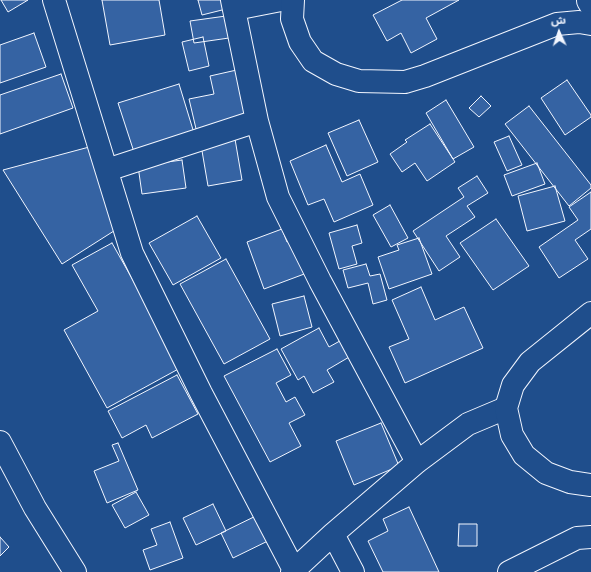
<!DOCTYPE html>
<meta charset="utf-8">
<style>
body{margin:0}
#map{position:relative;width:591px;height:572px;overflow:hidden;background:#1f4e8c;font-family:Mulish,"Noto Sans Arabic",sans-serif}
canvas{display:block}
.north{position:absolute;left:539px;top:12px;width:40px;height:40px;-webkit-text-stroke:3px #1f4e8c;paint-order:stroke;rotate:357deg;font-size:11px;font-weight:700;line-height:16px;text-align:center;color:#f2f6ff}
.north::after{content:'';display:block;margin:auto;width:14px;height:18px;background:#f2f6ff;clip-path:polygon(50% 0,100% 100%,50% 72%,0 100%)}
</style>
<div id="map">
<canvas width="591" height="572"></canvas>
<div class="north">ش</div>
</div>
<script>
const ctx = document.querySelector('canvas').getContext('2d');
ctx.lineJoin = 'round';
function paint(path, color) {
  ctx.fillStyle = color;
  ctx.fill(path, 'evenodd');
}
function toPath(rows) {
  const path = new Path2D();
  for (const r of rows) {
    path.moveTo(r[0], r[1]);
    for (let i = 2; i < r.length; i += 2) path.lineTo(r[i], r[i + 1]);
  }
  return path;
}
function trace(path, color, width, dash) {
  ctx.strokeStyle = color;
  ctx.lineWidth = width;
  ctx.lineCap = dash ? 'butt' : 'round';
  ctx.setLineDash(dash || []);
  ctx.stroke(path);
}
const building = toPath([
 [1,0,28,0,8,12,1,0],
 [102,0,159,0,165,35,110,45,102,0],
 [198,0,237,0,238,6,202,15,198,0],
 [402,0,459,0,426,18,437,39,411,53,401,33,387,41,373,15,402,0],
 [226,16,229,38,194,43,190,21,226,16],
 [34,33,46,67,0,83,0,45,34,33],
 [203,37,209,66,189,71,182,42,203,37],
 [250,67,262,119,197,133,189,99,214,94,210,76,250,67],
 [61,74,73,108,0,134,0,95,61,74],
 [567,80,591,115,591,117,565,135,541,98,567,80],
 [179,84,194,133,134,152,118,103,179,84],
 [481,96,491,106,479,117,469,108,481,96],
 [446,100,474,147,453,159,426,113,446,100],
 [529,106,591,185,591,188,569,206,505,124,529,106],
 [359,120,378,162,347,176,328,133,359,120],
 [430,124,455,162,427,181,415,163,402,172,390,154,407,142,405,140,430,124],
 [509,136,522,165,507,171,494,142,509,136],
 [235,139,242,180,208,186,201,145,235,139],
 [326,145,342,182,360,174,373,205,334,222,324,199,308,205,290,161,326,145],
 [93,146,117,229,62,264,3,170,93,146],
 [182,160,186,188,142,194,138,166,182,160],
 [537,163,545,184,512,196,504,175,537,163],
 [477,176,488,193,467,206,475,217,446,236,460,257,439,271,413,231,464,197,458,188,477,176],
 [555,186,565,221,527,231,518,196,555,186],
 [591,192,591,229,575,240,588,259,559,278,539,247,578,220,569,207,591,192],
 [390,205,408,238,391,247,373,215,390,205],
 [197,216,221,258,173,285,149,243,197,216],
 [496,219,529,266,493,290,460,243,496,219],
 [357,225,362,243,352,246,357,264,339,269,329,233,357,225],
 [282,229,287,242,302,237,315,270,264,289,247,242,282,229],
 [419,238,432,274,389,289,378,257,399,250,397,245,419,238],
 [112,243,182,367,107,408,64,330,98,311,72,265,112,243],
 [226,259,270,339,224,364,180,284,226,259],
 [366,264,370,276,380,274,387,300,373,304,368,283,348,288,343,270,366,264],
 [421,287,435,320,464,307,483,348,405,383,389,347,409,339,392,300,421,287],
 [304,296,312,327,280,336,272,304,304,296],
 [319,328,329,347,347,337,356,353,327,370,334,382,313,393,304,376,298,380,281,349,319,328],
 [277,349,291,375,276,383,286,402,295,397,305,415,289,423,301,446,270,462,224,376,277,349],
 [177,375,198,414,152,438,146,425,122,438,108,411,177,375],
 [381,423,399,466,354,485,336,441,381,423],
 [118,443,138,490,107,503,94,471,119,461,112,445,118,443],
 [136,492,149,515,125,528,112,505,136,492],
 [213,504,226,531,196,545,183,518,213,504],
 [409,507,439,572,383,572,368,541,388,531,383,519,409,507],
 [264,512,276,537,233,558,221,533,264,512],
 [170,522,183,558,150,570,143,550,157,545,151,529,170,522],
 [459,524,477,524,477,546,458,546,459,524],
 [0,537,9,547,0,556,0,537]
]);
paint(building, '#3563a3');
trace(building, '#f2f6ff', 1);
const minor = toPath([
 [54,0,132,253,201,393,294,570],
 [232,0,257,121,278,197,320,281,417,462],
 [589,0,588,1,591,6],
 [235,9,281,0],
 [107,170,257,121],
 [0,442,35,508,75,572],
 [333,534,353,572],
 [292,572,333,534,417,462,468,424,506,408],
 [509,572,577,538,591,537]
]);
const major = toPath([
 [293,0,292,19,300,42,313,61,336,74,359,81,405,82,425,76,557,24,579,22,591,24],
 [591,313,530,362,513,385,506,408,512,435,524,455,546,473,570,482,591,485]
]);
trace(minor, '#f2f6ff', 24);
trace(major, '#f2f6ff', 24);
trace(minor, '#1f4e8c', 22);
trace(major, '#1f4e8c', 22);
</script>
